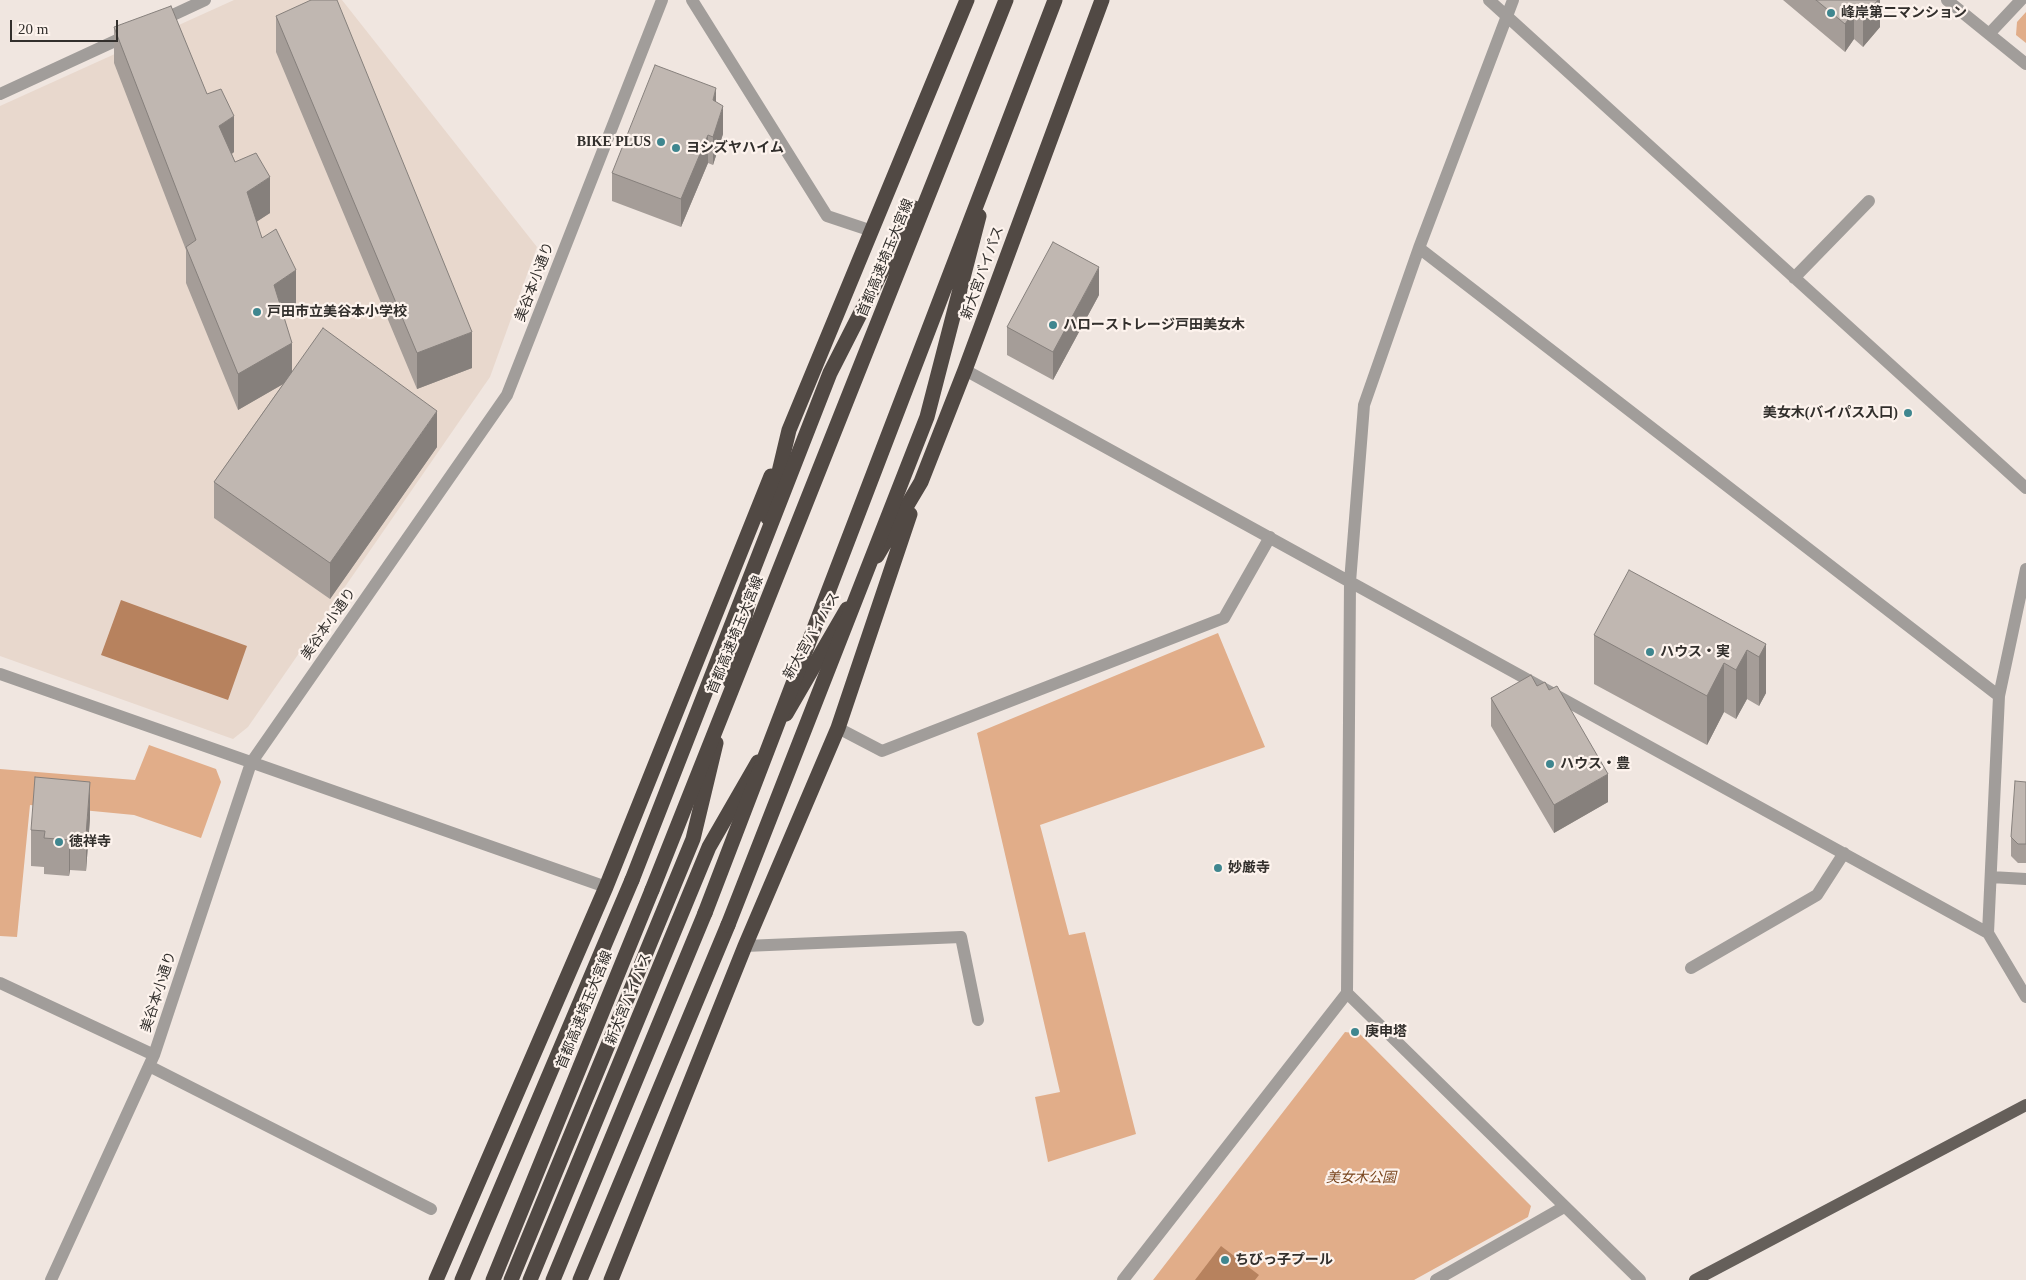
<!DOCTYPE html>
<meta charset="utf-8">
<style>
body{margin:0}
#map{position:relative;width:2026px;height:1280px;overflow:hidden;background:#f0e6e0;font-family:"Times New Roman",serif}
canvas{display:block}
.scale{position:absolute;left:10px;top:20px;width:108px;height:22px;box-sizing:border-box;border:2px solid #322f2c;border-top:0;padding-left:6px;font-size:15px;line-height:18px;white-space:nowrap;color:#322f2c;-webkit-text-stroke:4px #fdf3ed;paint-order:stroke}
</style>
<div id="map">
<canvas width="2026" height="1280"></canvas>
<div class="scale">20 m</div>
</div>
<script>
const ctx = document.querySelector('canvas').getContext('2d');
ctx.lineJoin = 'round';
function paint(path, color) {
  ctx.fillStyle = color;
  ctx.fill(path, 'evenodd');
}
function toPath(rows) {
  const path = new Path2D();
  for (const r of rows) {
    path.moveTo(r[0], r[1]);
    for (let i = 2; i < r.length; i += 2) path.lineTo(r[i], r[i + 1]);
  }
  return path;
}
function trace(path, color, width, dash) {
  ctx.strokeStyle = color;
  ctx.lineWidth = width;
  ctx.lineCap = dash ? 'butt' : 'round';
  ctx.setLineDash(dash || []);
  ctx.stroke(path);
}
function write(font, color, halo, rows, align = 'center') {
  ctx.font = font + ' "Times New Roman","Noto Sans JP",serif';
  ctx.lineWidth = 4.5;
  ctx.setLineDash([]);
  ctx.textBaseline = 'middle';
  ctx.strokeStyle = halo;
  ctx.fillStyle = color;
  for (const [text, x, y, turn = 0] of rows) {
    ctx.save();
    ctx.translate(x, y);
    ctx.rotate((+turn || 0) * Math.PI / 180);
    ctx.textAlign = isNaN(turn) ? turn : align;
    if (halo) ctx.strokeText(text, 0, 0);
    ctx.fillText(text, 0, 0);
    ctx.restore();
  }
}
paint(toPath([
 [234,0,342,0,537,247,490,377,248,727,233,739,0,656,0,106]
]), '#e8d8cd');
paint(toPath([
 [2026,12,2026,43,2016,35,2017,22],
 [1218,633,1265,747,1040,825,1069,935,1085,932,1136,1134,1048,1162,1035,1097,1060,1092,977,733],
 [149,745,216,769,221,782,201,838,134,815,30,805,17,937,0,936,0,769,135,780],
 [1345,1032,1360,1034,1531,1206,1528,1217,1414,1280,1153,1280]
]), '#e1ad89');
paint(toPath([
 [121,600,247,646,228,700,101,655],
 [1221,1246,1259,1275,1255,1280,1195,1280]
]), '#b7825e');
trace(toPath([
 [692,0,827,216,872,231],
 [1489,0,2026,488],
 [1947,0,2026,64],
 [160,21,205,0],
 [1989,34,2021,0],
 [0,94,128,35],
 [1419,248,1999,696],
 [1794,278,1869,201],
 [965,370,1988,933],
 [2026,569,1999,696,1988,933,2026,997],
 [0,674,606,887],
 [838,728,882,751,1224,618,1270,537],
 [1991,877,2026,879],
 [745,946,961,937,978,1020],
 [1691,968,1817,895,1844,853],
 [0,983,154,1055],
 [1347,993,1640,1280],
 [149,1066,431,1209],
 [51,1280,154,1055,251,763,507,395,662,0],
 [1123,1280,1347,993,1350,582,1364,405,1419,248,1513,0],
 [1436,1280,1564,1207]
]), '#a19d9a', 12);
trace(toPath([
 [1695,1280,2026,1105]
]), '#655f5a', 12);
trace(toPath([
 [768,518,789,430,967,0],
 [877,556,921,482,965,370,1102,0],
 [730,681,753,582],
 [786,714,847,609],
 [436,1280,606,887,771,476],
 [462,1280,632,880],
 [493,1280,652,890],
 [511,1280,693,839,716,743],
 [530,1280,709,847,758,762],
 [553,1280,705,913],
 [580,1280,728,925],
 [611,1280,745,946,838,728,910,514]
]), '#514944', 15);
trace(toPath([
 [632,880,830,373,914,208],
 [652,890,1006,0],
 [705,913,1055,0],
 [728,925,927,417,979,216]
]), '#514944', 15);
paint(toPath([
 [1783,0,1880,0,1880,27,1863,47,1854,39,1845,52],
 [276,16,472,368,417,389,276,52],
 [114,27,207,94,234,152,232,154,235,162,270,213,256,222,262,238,296,306,283,315,292,372,437,447,330,599,214,518,214,482,283,384,238,410,186,283,186,250,114,63],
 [716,102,723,134,713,165,708,163,681,227,612,201,612,173],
 [1099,295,1053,380,1007,355,1007,327],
 [1594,635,1766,644,1766,693,1759,706,1747,699,1736,719,1724,712,1707,745,1594,684],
 [1537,686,1549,690,1608,802,1554,833,1491,726,1491,698],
 [2026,782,2026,863,2018,863,2011,856,2011,837],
 [90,818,86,871,70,870,69,876,44,874,44,867,31,866,31,830]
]), '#a59d98');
paint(toPath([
 [1878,0,1880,0,1880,27,1863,47,1863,19],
 [1854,11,1854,39,1845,52,1845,24],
 [716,88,716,116,713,100],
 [723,106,723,134,713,165,713,137],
 [234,116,234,152,219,162,219,126],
 [708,135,708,163,681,227,681,199],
 [270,177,270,213,247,228,247,192],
 [1099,267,1099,295,1053,380,1053,352],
 [296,270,296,306,274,321,274,285],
 [472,332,472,368,417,389,417,353],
 [292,343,292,379,238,410,238,374],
 [437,411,437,447,330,599,330,563],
 [1766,644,1766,693,1759,706,1759,657],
 [1747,650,1747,699,1736,719,1736,670],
 [1724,663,1724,712,1707,745,1707,696],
 [1608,774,1608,802,1554,833,1554,805],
 [90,782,90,818,86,871,86,835],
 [70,834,70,870,69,876,69,840]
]), '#86807c');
const building = toPath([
 [311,0,337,0,472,332,417,353,276,16,311,0],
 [1816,0,1878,0,1863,19,1854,11,1845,24,1816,0],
 [171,6,207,94,221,89,234,116,219,126,235,162,256,153,270,177,247,192,262,238,276,229,296,270,274,285,292,343,238,374,186,247,196,240,114,27,171,6],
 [655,65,716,88,713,100,723,106,713,137,708,135,681,199,612,173,655,65],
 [1053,242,1099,267,1053,352,1007,327,1053,242],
 [323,328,437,411,330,563,214,482,323,328],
 [1629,570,1766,644,1759,657,1747,650,1736,670,1724,663,1707,696,1594,635,1629,570],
 [1531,675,1537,686,1545,682,1549,690,1557,686,1608,774,1554,805,1491,698,1531,675],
 [35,777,90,782,86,835,70,834,69,840,44,838,45,831,31,830,35,777],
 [2015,781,2026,782,2026,844,2018,844,2011,837,2015,781]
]);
paint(building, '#c0b7b1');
trace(building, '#86807c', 1);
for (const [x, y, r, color] of [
 [1831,13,5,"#3f868f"],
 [661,142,5,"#3f868f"],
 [676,148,5,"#3f868f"],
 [257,312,5,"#3f868f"],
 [1053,325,5,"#3f868f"],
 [1908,413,5,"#3f868f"],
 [1650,652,5,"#3f868f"],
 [1550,764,5,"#3f868f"],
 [59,842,5,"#3f868f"],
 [1218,868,5,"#3f868f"],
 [1355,1032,5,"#3f868f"],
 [1225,1260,5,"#3f868f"]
]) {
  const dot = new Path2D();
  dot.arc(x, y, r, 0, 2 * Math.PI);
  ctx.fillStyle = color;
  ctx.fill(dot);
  trace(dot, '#fdf3ed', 2);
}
write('bold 14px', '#322f2c', '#fdf3ed', [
 ["峰岸第二マンション",1841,13],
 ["BIKE PLUS",651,142,"right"],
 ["ヨシズヤハイム",686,148],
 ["戸田市立美谷本小学校",267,312],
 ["ハローストレージ戸田美女木",1063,325],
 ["美女木(バイパス入口)",1898,413,"right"],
 ["ハウス・実",1660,652],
 ["ハウス・豊",1560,764],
 ["徳祥寺",69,842],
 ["妙厳寺",1228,868],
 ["庚申塔",1365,1032],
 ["ちびっ子プール",1235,1260]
], 'left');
write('14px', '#322f2c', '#fdf3ed', [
 ["首都高速埼玉大宮線",886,258,-68],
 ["新大宮バイパス",983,273,-70],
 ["美谷本小通り",535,282,-69],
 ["美谷本小通り",329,624,-55],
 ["首都高速埼玉大宮線",736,635,-68],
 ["新大宮バイパス",812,636,-60],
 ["美谷本小通り",159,992,-72],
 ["新大宮バイパス",629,999,-68],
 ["首都高速埼玉大宮線",585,1010,-68]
]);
write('italic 14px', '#79451d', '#fdf3ed', [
 ["美女木公園",1361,1178]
]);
</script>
